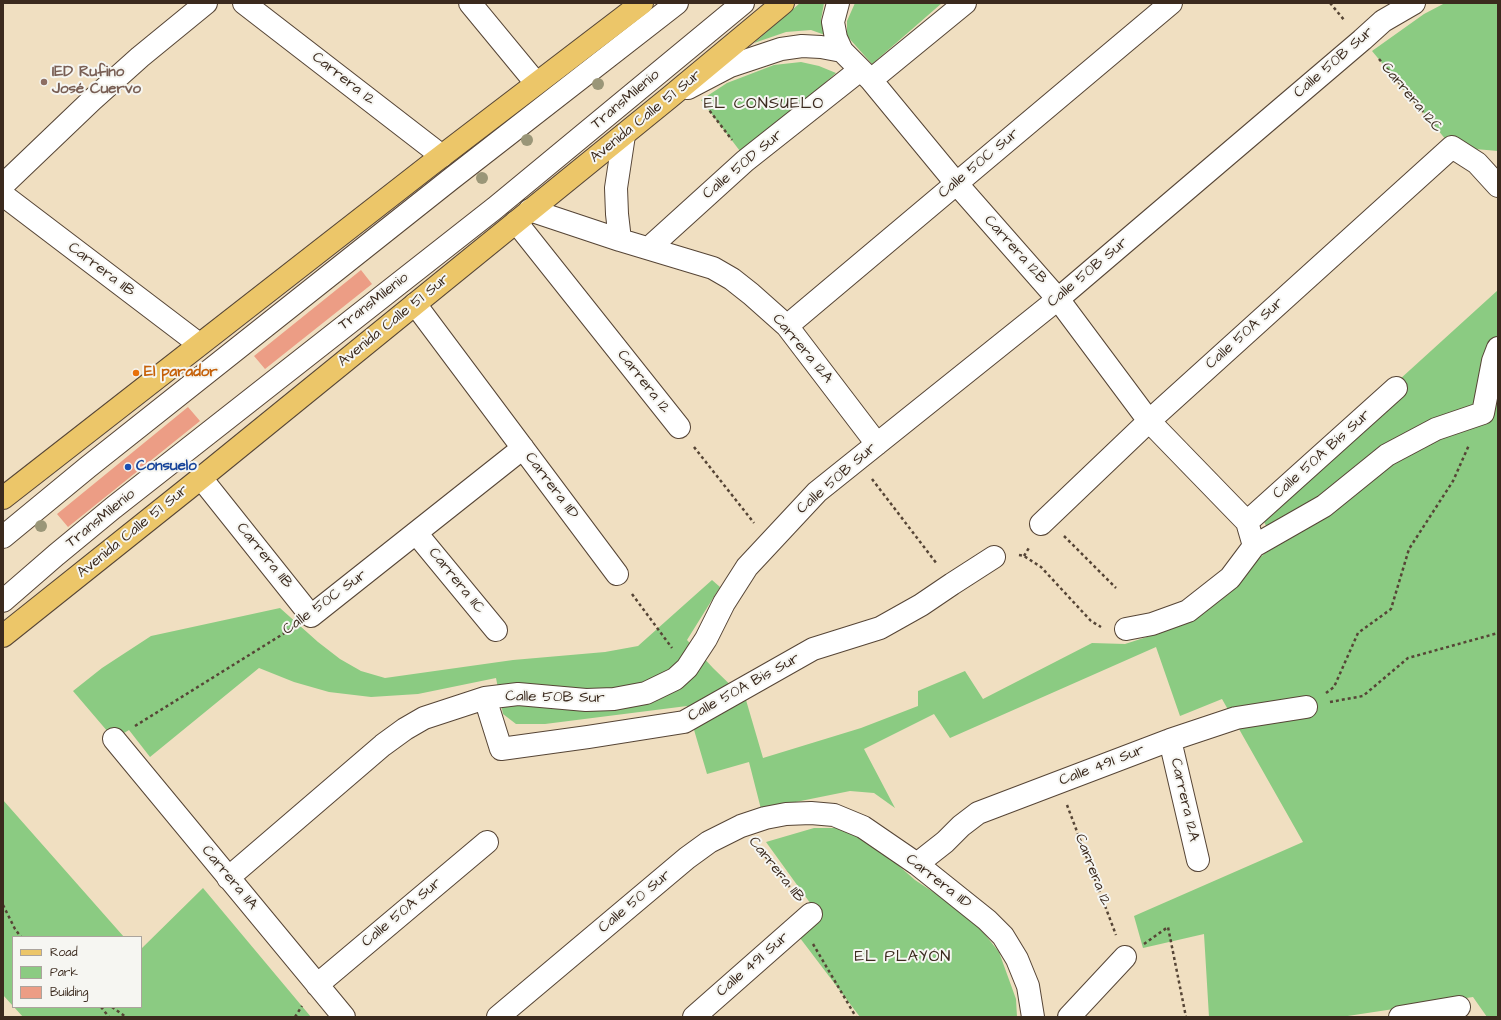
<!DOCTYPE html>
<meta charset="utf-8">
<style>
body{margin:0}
#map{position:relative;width:1501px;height:1020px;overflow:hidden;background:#f0dfc1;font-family:"Architects Daughter",sans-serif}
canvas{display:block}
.frame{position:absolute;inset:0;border:4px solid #3b2a1e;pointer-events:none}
.legend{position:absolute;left:12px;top:936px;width:130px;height:72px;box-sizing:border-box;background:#f6f6f2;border:1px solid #aba49d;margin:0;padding:5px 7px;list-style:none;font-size:12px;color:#3b2a1e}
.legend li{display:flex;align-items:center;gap:8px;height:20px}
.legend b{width:20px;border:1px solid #aba49d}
</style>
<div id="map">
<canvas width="1501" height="1020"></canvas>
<div class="frame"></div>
<ul class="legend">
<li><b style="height:5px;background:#ecc669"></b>Road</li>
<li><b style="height:11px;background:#8bcb82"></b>Park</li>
<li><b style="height:11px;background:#ec9d85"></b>Building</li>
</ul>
</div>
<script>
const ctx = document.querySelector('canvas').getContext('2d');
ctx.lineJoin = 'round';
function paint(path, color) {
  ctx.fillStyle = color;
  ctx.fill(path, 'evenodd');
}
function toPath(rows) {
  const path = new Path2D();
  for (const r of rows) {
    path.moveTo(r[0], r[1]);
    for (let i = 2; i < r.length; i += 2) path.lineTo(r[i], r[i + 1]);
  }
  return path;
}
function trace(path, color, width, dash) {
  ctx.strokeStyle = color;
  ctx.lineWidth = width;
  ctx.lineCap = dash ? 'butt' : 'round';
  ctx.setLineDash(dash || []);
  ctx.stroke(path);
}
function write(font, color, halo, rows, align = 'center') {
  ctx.font = font + ' "Architects Daughter",sans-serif';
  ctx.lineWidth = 4;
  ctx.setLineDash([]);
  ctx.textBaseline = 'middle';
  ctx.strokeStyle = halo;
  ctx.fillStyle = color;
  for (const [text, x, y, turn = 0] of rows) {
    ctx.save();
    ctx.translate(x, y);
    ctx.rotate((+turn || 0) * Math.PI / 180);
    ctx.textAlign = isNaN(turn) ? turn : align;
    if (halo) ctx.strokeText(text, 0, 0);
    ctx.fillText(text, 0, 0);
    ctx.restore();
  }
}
paint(toPath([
 [800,3,824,3,821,20,825,35,811,30,786,32,754,43],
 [855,3,942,3,872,64,847,36,847,21],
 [1445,3,1498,3,1498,151,1452,147,1372,51,1424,14],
 [801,62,819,66,836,73,743,155,701,100,727,83,774,65],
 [1498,290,1498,1017,1487,1017,1473,997,1341,1017,1209,1017,1204,934,1143,948,1134,916,1303,842,1222,699,1180,716,1156,647,950,738,934,714,864,749,895,808,874,793,850,791,761,809,749,762,707,774,687,706,545,724,516,724,503,714,496,678,418,694,371,697,329,692,294,682,259,668,150,757,129,730,114,739,73,691,102,668,151,636,280,608,318,642,340,659,361,671,385,678,513,660,605,652,638,646,712,580,720,587,687,640,713,668,746,700,763,758,861,728,918,706,918,691,965,671,983,699,1092,643,1125,644,1156,634,1180,625,1276,544,1257,509],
 [3,800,124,937,13,937,13,1006,3,995],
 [814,828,835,828,850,830,866,837,915,880,971,917,999,952,1016,999,1017,1017,860,1017,800,938,821,918,766,842],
 [203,888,311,1017,23,1017,14,1007,141,1007,141,949]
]), '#8bcb82');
paint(toPath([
 [361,270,372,284,265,369,254,356],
 [188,407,200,421,68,527,57,514]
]), '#ec9d85');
const minor = toPath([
 [244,3,442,156],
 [470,3,536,83],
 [838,3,833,22,836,38,842,51,871,80,956,183,1058,299,1149,421,1247,522,1254,546],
 [871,80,965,3],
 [688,88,730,66,781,49,802,46,821,47,842,51],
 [3,185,92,100,140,57,206,3],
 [3,195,199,344],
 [530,210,620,240,713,268,732,279,751,294,787,326,877,444],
 [516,222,679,427],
 [620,240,617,214,616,188,624,135],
 [649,248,745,161,860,70],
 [415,304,617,574],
 [787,326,1171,3],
 [201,478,311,616,523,448],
 [1247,522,1396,388],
 [1041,524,1149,421,1452,147,1477,163,1498,186],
 [416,533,496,630],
 [3,537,88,467,451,179,677,3],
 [3,601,56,555,113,508,495,208,743,3],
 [1126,629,1152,624,1188,611,1230,578,1254,546,1324,506,1387,455,1436,429,1483,413,1493,361,1498,348],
 [485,698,501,749,588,737,684,722,813,649,880,628,921,605,952,584,994,557],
 [114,739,344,1017],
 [1170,740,1198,860],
 [917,864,945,842,961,826,978,813,1170,740,1236,718,1306,707],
 [228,878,383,745,405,729,424,718,485,698,518,694,586,700,614,699,646,693,675,679,687,668,706,639,724,603,747,567,817,492,1058,299,1362,40,1383,21,1414,3],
 [317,985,487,842],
 [498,1017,687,858,709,842,741,826,765,818,786,814,811,813,834,815,863,827,917,864,987,920,1003,936,1017,959,1028,986,1033,1017],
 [694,1017,811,914],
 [1069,1017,1125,957],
 [1400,1017,1459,1007]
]);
const major = toPath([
 [3,498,430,165,642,3],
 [3,636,201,478,670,97,783,3]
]);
trace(minor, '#564536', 24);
trace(major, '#564536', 24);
trace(toPath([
 [1330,3,1345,21],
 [1379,59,1436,127],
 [706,106,732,140],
 [694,447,754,523],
 [872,479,937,564],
 [1064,536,1116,588],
 [1019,555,1024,556,1041,567,1091,621,1101,627],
 [1024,556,1030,546],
 [632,594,672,648],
 [1326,693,1334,687,1358,633,1391,609,1409,549,1453,481,1469,445],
 [1330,702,1363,696,1408,658,1498,633],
 [135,726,291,629],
 [1067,805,1116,935],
 [758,847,796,895],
 [3,905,15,929,21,937],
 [813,944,856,1017],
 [1144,944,1168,927,1186,1017],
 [101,1007,109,1017],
 [112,1007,126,1017],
 [295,1017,302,1006]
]), '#564536', 2.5, [3, 3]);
trace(minor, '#fff', 22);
trace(major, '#ecc669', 22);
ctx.fillStyle = '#9a9678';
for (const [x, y] of [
 [598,84],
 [527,140],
 [482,178],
 [41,526]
]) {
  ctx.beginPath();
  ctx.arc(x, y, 6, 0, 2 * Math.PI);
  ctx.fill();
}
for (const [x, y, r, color] of [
 [44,82,4,"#8d6e63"],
 [136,373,4,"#e8710a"],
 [128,467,4,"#1a4fb4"]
]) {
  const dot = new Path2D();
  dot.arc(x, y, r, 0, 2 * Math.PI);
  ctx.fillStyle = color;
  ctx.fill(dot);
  trace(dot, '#f6f6f2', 1.5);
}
write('15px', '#3b2a1e', '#f6f6f2', [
 ["Calle 50B Sur",1334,63,-41],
 ["Carrera 12",343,79,38],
 ["Carrera 12C",1411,98,50],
 ["TransMilenio",626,100,-40],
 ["Avenida Calle 51 Sur",646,117,-39],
 ["Calle 50C Sur",979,164,-40],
 ["Calle 50D Sur",743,165,-40],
 ["Carrera 12B",1015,250,48],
 ["Carrera 11B",101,270,37],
 ["Calle 50B Sur",1088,273,-40],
 ["TransMilenio",374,302,-38],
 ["Avenida Calle 51 Sur",394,321,-39],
 ["Calle 50A Sur",1245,334,-42],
 ["Carrera 12A",802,349,50],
 ["Carrera 12",643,382,52],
 ["Calle 50A Bis Sur",1322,455,-42],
 ["Calle 50B Sur",837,479,-41],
 ["Carrera 11D",551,486,53],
 ["TransMilenio",101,519,-39],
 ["Avenida Calle 51 Sur",133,532,-39],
 ["Carrera 11B",264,556,51],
 ["Carrera 11C",456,581,51],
 ["Calle 50C Sur",325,603,-36],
 ["Calle 50A Bis Sur",744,688,-29],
 ["Calle 50B Sur",555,698,1],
 ["Calle 49I Sur",1102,766,-21],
 ["Carrera 12A",1184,800,77],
 ["Carrera 11B",776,870,51],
 ["Carrera 12",1092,870,69],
 ["Carrera 11A",229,878,50],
 ["Carrera 11D",938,882,38],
 ["Calle 50 Sur",635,902,-40],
 ["Calle 50A Sur",402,913,-40],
 ["Calle 49I Sur",753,965,-41]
]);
write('bold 15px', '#785e54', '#f6f6f2', [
 ["IED Rufino",52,73],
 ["José Cuervo",52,90]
], 'left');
write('bold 15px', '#c56008', '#f6f6f2', [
 ["El parador",144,373]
], 'left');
write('bold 15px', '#164399', '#f6f6f2', [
 ["Consuelo",136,467]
], 'left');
ctx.letterSpacing = '1px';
write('16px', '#3b2a1e', '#f6f6f2', [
 ["EL CONSUELO",764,105],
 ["EL PLAYÓN",903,958]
]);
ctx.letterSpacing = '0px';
</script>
